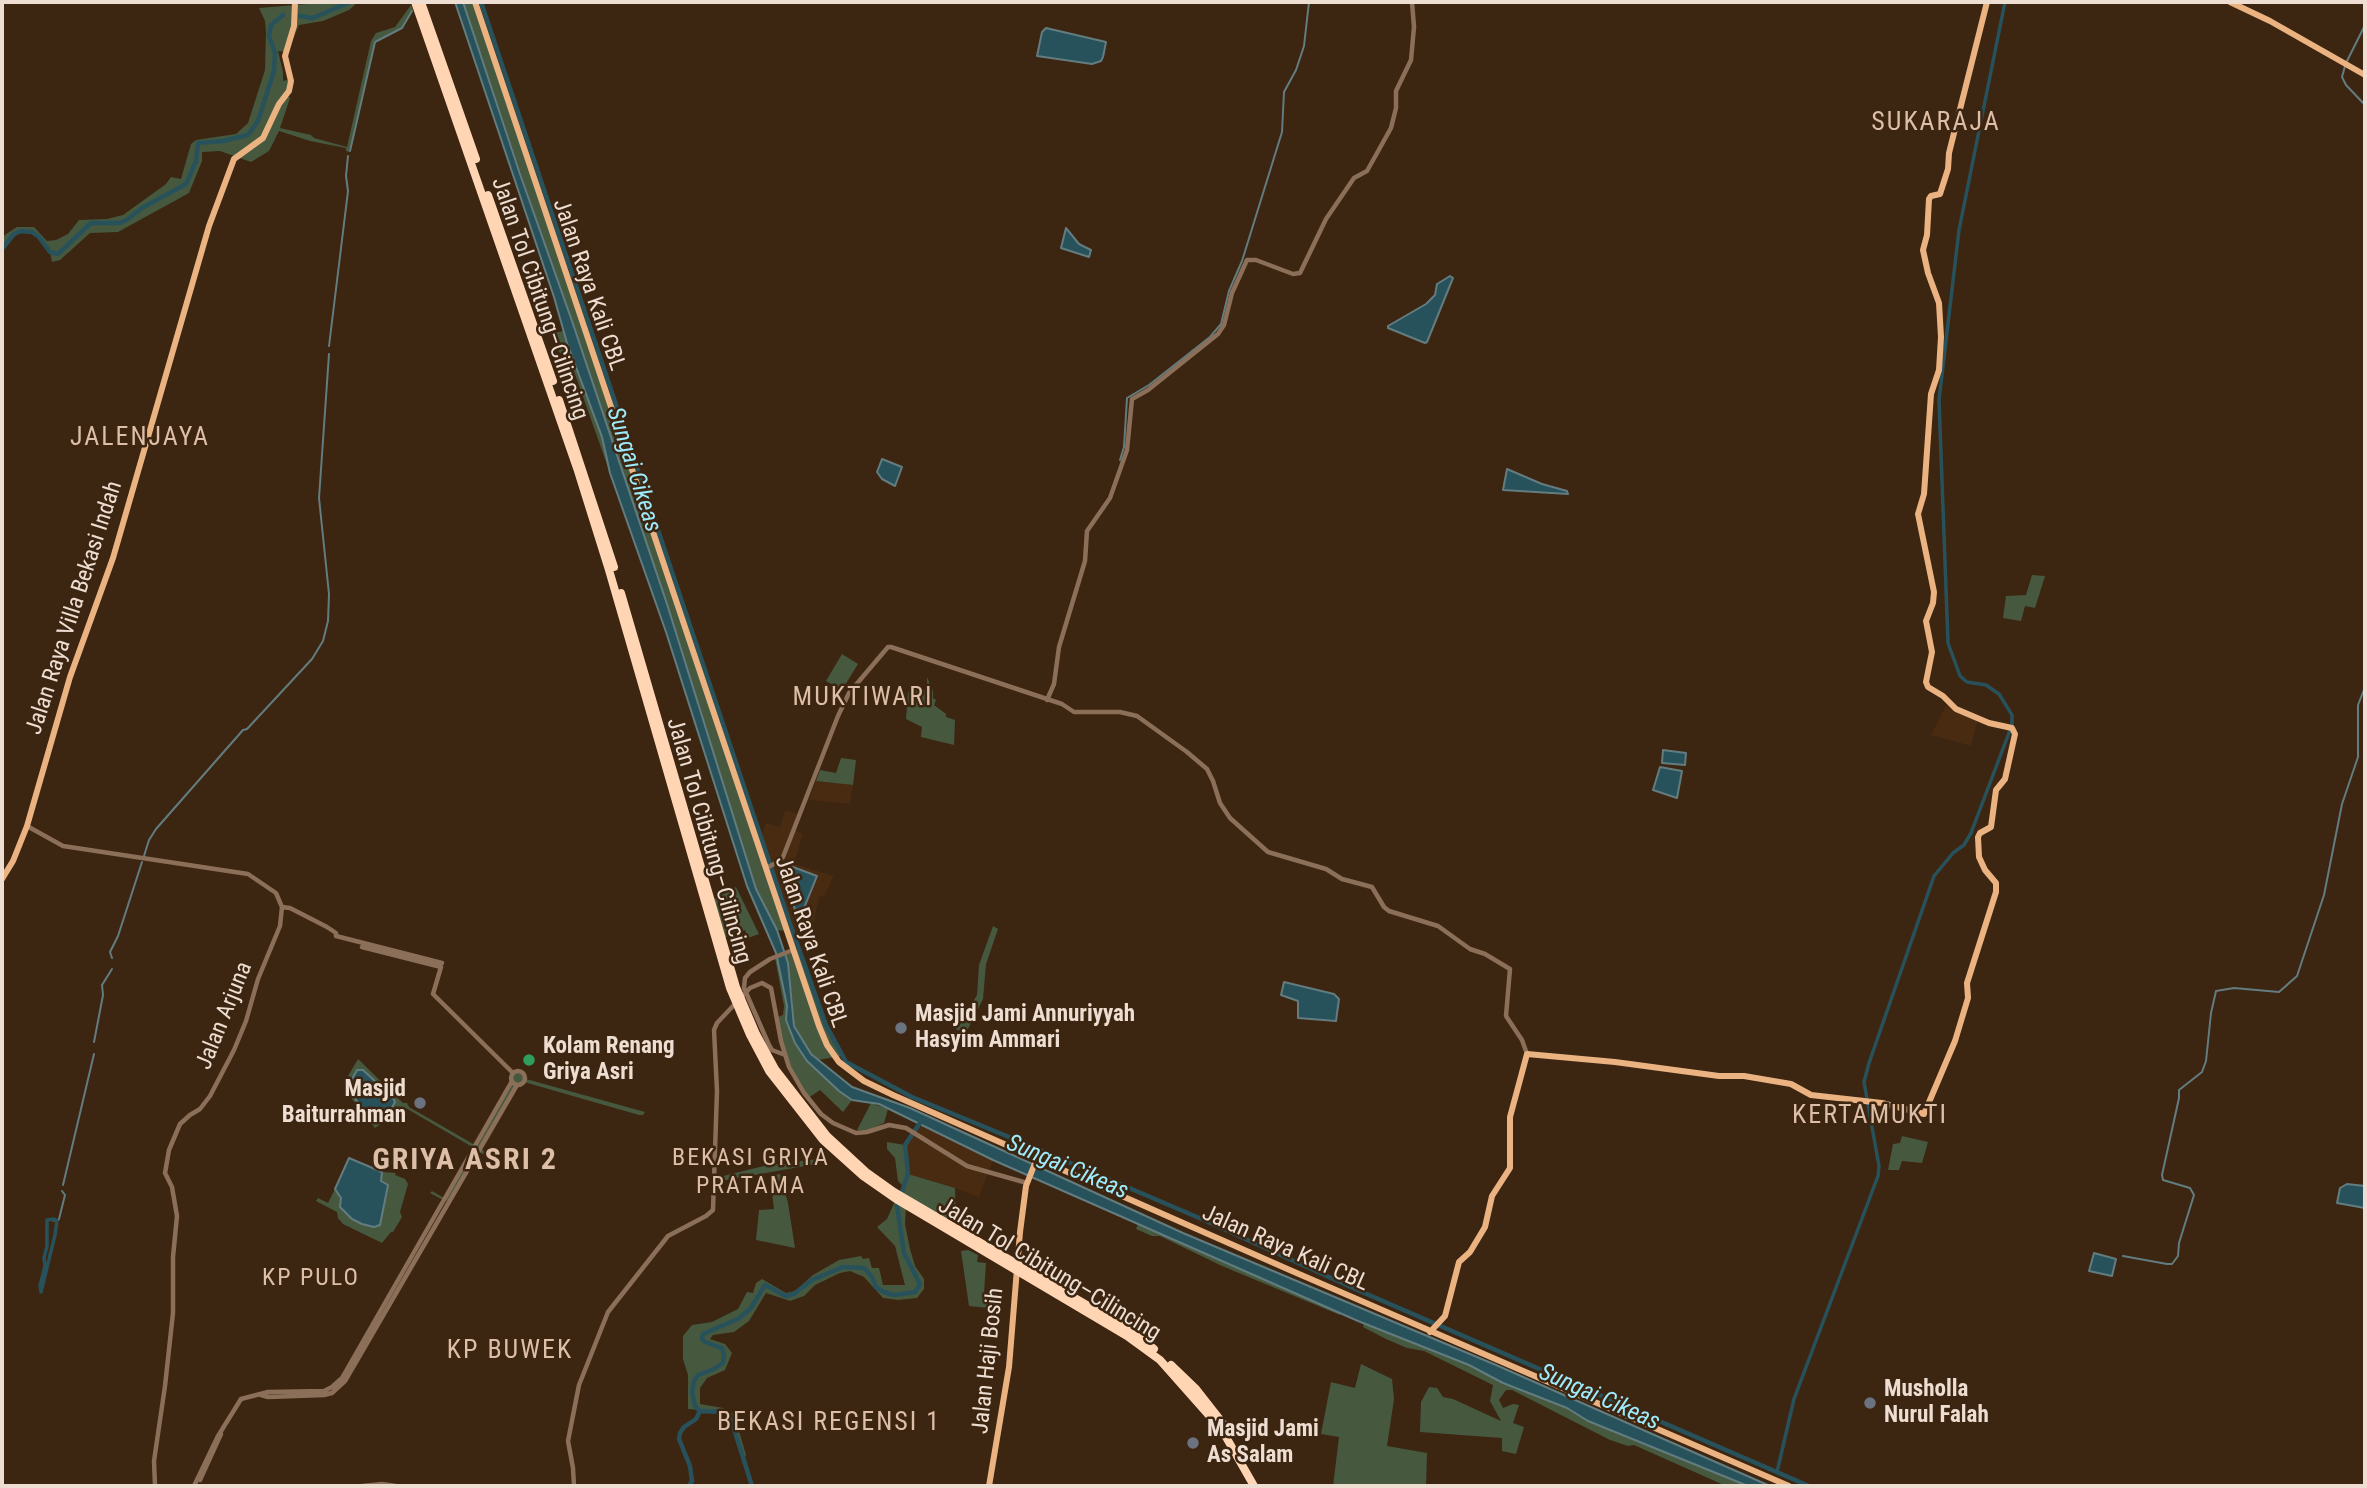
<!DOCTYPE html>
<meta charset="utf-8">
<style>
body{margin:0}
#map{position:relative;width:2367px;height:1488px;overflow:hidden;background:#3c2511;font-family:"Roboto Condensed",sans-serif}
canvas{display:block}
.frame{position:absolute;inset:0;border:4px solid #eeded2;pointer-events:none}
</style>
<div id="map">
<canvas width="2367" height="1488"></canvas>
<div class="frame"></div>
</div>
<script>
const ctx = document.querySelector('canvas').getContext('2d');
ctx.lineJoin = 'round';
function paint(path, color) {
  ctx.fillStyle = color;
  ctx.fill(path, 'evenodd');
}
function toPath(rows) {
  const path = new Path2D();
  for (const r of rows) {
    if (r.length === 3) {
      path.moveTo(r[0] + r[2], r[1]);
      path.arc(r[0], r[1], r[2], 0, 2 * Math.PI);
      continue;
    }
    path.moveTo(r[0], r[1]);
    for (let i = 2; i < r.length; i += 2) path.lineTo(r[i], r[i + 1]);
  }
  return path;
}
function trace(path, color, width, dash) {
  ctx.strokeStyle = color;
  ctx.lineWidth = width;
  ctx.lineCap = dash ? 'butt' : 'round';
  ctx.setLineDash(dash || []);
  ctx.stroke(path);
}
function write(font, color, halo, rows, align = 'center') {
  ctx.font = font + ' "Roboto Condensed",sans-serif';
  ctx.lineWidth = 5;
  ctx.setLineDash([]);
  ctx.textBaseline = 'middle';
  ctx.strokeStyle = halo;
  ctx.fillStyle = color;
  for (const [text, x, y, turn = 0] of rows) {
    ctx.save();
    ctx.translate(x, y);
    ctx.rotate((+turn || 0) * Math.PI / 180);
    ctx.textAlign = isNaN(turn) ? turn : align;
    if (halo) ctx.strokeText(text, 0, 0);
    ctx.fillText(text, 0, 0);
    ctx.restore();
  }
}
paint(toPath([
 [1946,705,1978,719,1971,746,1931,735],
 [816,781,853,785,850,804,809,800],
 [785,810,799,814,794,827,798,827,796,831,803,834,794,864,834,876,824,896,819,897,811,934,793,933,761,837,766,823,780,827],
 [919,1125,993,1160,979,1197,955,1188,908,1174,905,1145]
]), '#492b12');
paint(toPath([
 [331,2,358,2,349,10,323,21,299,25,287,52,278,51,283,72,283,81,290,79,286,95,290,98,280,128,311,135,314,138,347,147,371,41,376,33,395,27,411,5,413,10,402,28,375,42,349,152,346,151,346,148,310,141,279,131,269,151,251,162,220,151,202,152,202,161,189,193,118,232,90,233,60,260,52,262,50,252,39,237,32,232,21,231,14,234,2,248,2,239,6,234,17,227,34,227,47,241,56,240,68,234,79,220,107,219,123,215,166,184,171,177,181,179,191,144,196,140,236,134,248,123,265,70,266,32,265,21,259,8],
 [463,2,475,2,787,931,777,930,756,889,659,583],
 [564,331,602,437,610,473,570,360,559,352,553,333],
 [2032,575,2045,576,2035,608,2025,606,2021,621,2003,618,2006,596,2026,595],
 [842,654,858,664,842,690,826,681],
 [927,677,933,691,933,698,936,700,934,705,946,714,946,717,955,720,954,745,921,737,922,727,906,719,908,692,927,689],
 [841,758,856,760,853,785,816,781,820,770,836,773],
 [736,887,759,934,748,938,745,930,723,938,712,900],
 [993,926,998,929,986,964,983,999,967,1031,956,1030,977,995,979,965],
 [800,950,824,1021,831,1039,842,1056,818,1060,811,1054,794,1026,792,995,785,955],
 [777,957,787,1006,786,1020,795,1043,807,1061,839,1091,852,1100,843,1112,820,1090,808,1098,785,1056,778,1017,783,1015,784,1006,775,958],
 [358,1059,403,1103,407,1103,409,1107,475,1145,512,1082,512,1075,517,1070,524,1073,526,1079,645,1112,643,1115,639,1115,524,1082,517,1085,481,1149,495,1157,493,1159,479,1152,450,1200,445,1201,430,1193,432,1191,444,1198,474,1148,404,1107,375,1128,344,1089,348,1076],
 [871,1103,888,1109,884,1123,869,1130,857,1130],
 [1902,1136,1928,1142,1922,1163,1902,1161,1899,1170,1888,1170,1893,1144,1900,1143],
 [887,1142,905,1145,908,1174,955,1188,956,1217,945,1219,901,1196,903,1186,898,1181,895,1158,887,1149],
 [818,1159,822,1163,715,1182,715,1178,768,1165],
 [382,1172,396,1173,395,1175,405,1179,408,1184,400,1212,402,1217,393,1232,391,1232,382,1243,343,1224,338,1218,337,1212,316,1201,318,1198,328,1203,335,1189,341,1198,381,1181],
 [780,1174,788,1203,795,1248,756,1240,759,1210,774,1209,770,1176],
 [896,1199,906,1206,905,1224,910,1249,915,1266,924,1279,924,1289,917,1298,898,1300,883,1298,864,1277,850,1271,840,1273,815,1285,804,1296,790,1301,766,1293,749,1321,734,1332,713,1335,710,1339,725,1344,732,1353,725,1370,707,1378,700,1388,700,1404,723,1408,734,1414,746,1455,743,1463,730,1416,724,1412,688,1409,688,1375,683,1359,683,1336,692,1325,712,1322,738,1309,747,1292,753,1293,756,1283,762,1279,786,1293,795,1291,813,1275,839,1260,861,1256,863,1259,869,1258,872,1268,879,1268,883,1285,905,1285,895,1246,877,1227,887,1219],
 [1138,1224,1340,1311,1340,1315,1222,1266,1160,1236,1152,1236,1136,1229],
 [968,1250,978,1255,977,1262,986,1263,984,1293,985,1298,989,1300,989,1308,969,1306,961,1251],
 [1364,1323,1469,1365,1503,1383,1567,1408,1589,1421,1748,1486,1726,1486,1634,1445,1628,1446,1610,1440,1512,1390,1506,1390,1499,1400,1503,1408,1513,1404,1519,1405,1513,1423,1524,1427,1516,1454,1502,1451,1502,1438,1420,1432,1421,1402,1429,1387,1437,1388,1443,1397,1453,1399,1501,1421,1490,1401,1493,1385,1424,1351,1407,1348,1386,1339,1363,1327],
 [1361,1364,1392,1379,1394,1399,1387,1446,1427,1453,1426,1486,1333,1486,1339,1437,1321,1434,1331,1382,1355,1388]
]), '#46593f');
const water = toPath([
 [455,2,463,2,520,174,572,321,667,604,756,889,777,930,788,963,794,1026,811,1054,852,1087,910,1108,1183,1233,1496,1365,1770,1486,1748,1486,1588,1421,1567,1408,1503,1383,1469,1365,1358,1321,993,1160,879,1104,852,1100,839,1091,807,1061,795,1043,786,1020,787,1006,776,953,747,886,666,632,610,473,602,437,567,343,554,297,455,2],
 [1046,28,1106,42,1103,57,1101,61,1092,64,1037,56,1042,32,1046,28],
 [1066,228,1079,244,1091,250,1089,257,1061,248,1066,228],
 [1450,276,1453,278,1427,342,1425,343,1388,328,1388,326,1426,304,1435,295,1437,284,1450,276],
 [882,459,902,467,895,486,882,479,877,472,882,459],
 [1507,469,1542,484,1567,491,1568,494,1503,490,1507,469],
 [1663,750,1686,753,1685,765,1662,763,1663,750],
 [1660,767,1682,771,1677,798,1653,790,1660,767],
 [785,864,817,876,798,923,792,898,794,887,787,885,781,866,785,864],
 [1284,982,1334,994,1339,999,1336,1021,1298,1018,1298,1001,1281,995,1284,982],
 [357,1070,363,1070,393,1098,395,1102,389,1113,373,1120,356,1100,350,1083,357,1070],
 [349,1158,382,1172,381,1181,388,1185,380,1225,374,1227,362,1224,352,1219,340,1207,341,1198,335,1189,349,1158],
 [2347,1184,2365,1186,2365,1208,2337,1203,2340,1188,2347,1184],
 [2094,1253,2116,1259,2112,1276,2089,1271,2094,1253]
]);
paint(water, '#28525b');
trace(water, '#637c7f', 2);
trace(toPath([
 [2347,61,2365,25],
 [2345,66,2342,77,2346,85,2365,105],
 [350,151,375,42,402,28,412,11],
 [329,346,348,191,346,176,348,156],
 [1120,460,1124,447,1127,398,1149,385,1210,337,1221,324,1229,291,1242,261,1282,132,1284,92,1296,70,1304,46,1309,2],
 [144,856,149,840,156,829,243,730,247,729,312,659,323,641,328,621,329,594,319,498,329,354],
 [112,958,110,952,118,936,142,862],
 [94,1042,103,995,102,985,112,969],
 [63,1185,94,1054],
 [51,1220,57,1221,59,1219,65,1195,62,1191],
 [2123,1256,2167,1264,2172,1264,2178,1256,2179,1243,2194,1195,2190,1188,2163,1180,2162,1175,2179,1098,2179,1090,2202,1072,2206,1061,2211,1013,2216,991,2234,988,2279,992,2297,976,2324,895,2342,804,2358,757,2358,705,2365,687]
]), '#637c7f', 2);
trace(toPath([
 [54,1219,57,1221,55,1235,41,1292,40,1286,45,1266,44,1258,47,1246,47,1220,54,1219],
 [1777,1472,1794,1399,1878,1176,1879,1166,1864,1082,1869,1063,1934,876,1953,853,1964,845,1971,833,2012,725,2012,715,1999,694,1986,685,1967,682,1960,676,1948,643,1939,400,1959,230,2005,2]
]), '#28525b', 3.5);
trace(toPath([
 [481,2,789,921,826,1025,846,1062,912,1097,1038,1149,1204,1220,1353,1288,1809,1486],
 [300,16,313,18,350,2],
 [2,249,14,234,21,231,32,232,39,237,50,252,58,254,91,223,120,223,128,219,142,208,186,184,196,161,198,143,223,141,248,135,258,121,274,71,275,53,269,36,271,25,283,15],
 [901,1195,908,1174,905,1145,920,1123],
 [700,1411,724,1412,730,1416,752,1486],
 [689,1486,692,1481,690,1466,679,1439,680,1433,684,1427,696,1419,700,1411,695,1406,692,1392,694,1381,698,1375,714,1369,723,1363,724,1355,722,1348,705,1342,702,1339,703,1334,738,1319,751,1308,765,1285,786,1296,794,1294,812,1280,843,1267,864,1268,872,1277,876,1287,884,1292,894,1295,915,1292,920,1284,904,1253,897,1206]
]), '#28525b', 4.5);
trace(toPath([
 [1047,700,1054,684,1059,647,1085,561,1087,531,1110,498,1127,450,1132,399,1148,390,1218,334,1224,325,1232,293,1247,260,1256,260,1293,274,1300,273,1326,219,1354,178,1367,171,1391,128,1396,108,1396,91,1411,60,1414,27,1412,2],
 [27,826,63,846,248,874,276,893,282,907,280,926,258,979,246,1021,234,1050,210,1096,200,1109,190,1115,180,1124,169,1150,165,1173,172,1187,177,1216,173,1257,173,1313,165,1386,154,1461,155,1486],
 [766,868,778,862,783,857,838,716,849,693,888,647,891,647,1062,704,1074,712,1120,712,1137,716,1187,752,1207,769,1213,781,1220,803,1230,818,1268,852,1326,869,1342,879,1372,887,1384,907,1389,911,1438,926,1470,949,1485,954,1510,969,1506,1016,1522,1040,1527,1054],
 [282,907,290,908,327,927,336,933,336,936,442,963],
 [362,947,441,967,433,994,513,1073],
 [785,1055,772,1050,769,1045,744,988,745,978,750,972,770,959,793,950],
 [518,1078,7],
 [261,1395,268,1397,324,1395,332,1393,345,1381,517,1085],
 [200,1480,221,1434],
 [194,1486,218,1436,241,1399,268,1392,324,1391,332,1387,342,1378,512,1081],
 [362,1486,382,1484,396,1486],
 [574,1486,573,1468,568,1441,579,1385,608,1312,668,1236,706,1216,713,1210,717,1091,714,1030,717,1023,750,988,762,983,771,988,781,1041,789,1067,804,1093,821,1114,833,1123,856,1133,867,1132,889,1125,906,1128,967,1166,1027,1183]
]), '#8b6f58', 4.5);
trace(toPath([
 [475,2,819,1026,827,1045,839,1062,864,1081,893,1095,1292,1271,1789,1486],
 [2230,2,2270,21,2365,75],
 [2,879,13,861,27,826,70,677,113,558,209,226,234,159,263,138,279,104,289,91,291,81,285,56,294,26,295,2],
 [1430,1332,1445,1316,1459,1262,1470,1252,1485,1227,1492,1196,1510,1168,1510,1117,1527,1054,1615,1062,1719,1076,1744,1076,1791,1084,1811,1095,1882,1103,1924,1114,1955,1041,1968,998,1967,983,1996,892,1996,883,1985,870,1979,857,1978,837,1980,833,1991,827,1996,790,2005,779,2015,734,2012,728,1989,723,1956,709,1943,696,1928,687,1926,682,1932,652,1926,621,1933,603,1934,592,1918,514,1924,494,1931,394,1939,370,1941,337,1939,303,1928,273,1923,250,1927,235,1929,199,1931,196,1940,194,1948,169,1949,153,1987,2],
 [989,1486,1009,1367,1020,1232,1026,1186,1037,1158]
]), '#ecb382', 6);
trace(toPath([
 [415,2,578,471,609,570,730,988,750,1035,769,1071,823,1140,863,1176,896,1199,1127,1336,1160,1360,1222,1430,1254,1486],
 [421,2,476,159],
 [488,195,553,381],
 [559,400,614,567],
 [621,593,736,987,756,1034,775,1069,827,1136,866,1172,894,1192,1131,1331,1154,1349],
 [1171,1365,1196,1389,1225,1426]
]), '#ffd5b3', 8);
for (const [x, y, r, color] of [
 [901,1028,7,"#6b7280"],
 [529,1060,7,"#2e9e5b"],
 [420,1103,7,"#6b7280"],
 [1870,1403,7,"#6b7280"],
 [1193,1443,7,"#6b7280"]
]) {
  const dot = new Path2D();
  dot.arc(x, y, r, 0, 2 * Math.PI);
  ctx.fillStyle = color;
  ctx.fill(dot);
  trace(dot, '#3c2511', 2.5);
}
write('23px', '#eeded2', '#3c2511', [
 ["Jalan Raya Kali CBL",588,285,71],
 ["Jalan Tol Cibitung–Cilincing",539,299,71],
 ["Jalan Raya Villa Bekasi Indah",75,608,-72],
 ["Jalan Tol Cibitung–Cilincing",708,841,74],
 ["Jalan Raya Kali CBL",810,942,71],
 ["Jalan Arjuna",225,1016,-68],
 ["Jalan Raya Kali CBL",1285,1249,24],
 ["Jalan Tol Cibitung–Cilincing",1049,1270,31],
 ["Jalan Haji Bosih",989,1361,-84]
]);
write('bold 23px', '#eeded2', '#3c2511', [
 ["Masjid Jami Annuriyyah",915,1015],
 ["Hasyim Ammari",915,1041],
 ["Kolam Renang",543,1047],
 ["Griya Asri",543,1073],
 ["Masjid",406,1090,"right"],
 ["Baiturrahman",406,1116,"right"],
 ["Musholla",1884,1390],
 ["Nurul Falah",1884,1416],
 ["Masjid Jami",1207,1430],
 ["As Salam",1207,1456]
], 'left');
write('italic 24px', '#9eebfb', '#3c2511', [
 ["Sungai Cikeas",633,470,72],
 ["Sungai Cikeas",1067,1168,23],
 ["Sungai Cikeas",1599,1398,24]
]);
ctx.letterSpacing = '2px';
write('24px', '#ddbea7', '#3c2511', [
 ["BEKASI GRIYA",751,1159],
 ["PRATAMA",751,1187],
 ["KP PULO",311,1279]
]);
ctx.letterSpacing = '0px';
ctx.letterSpacing = '2px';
write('26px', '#ddbea7', '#3c2511', [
 ["SUKARAJA",1936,123],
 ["JALENJAYA",140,438],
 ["MUKTIWARI",863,698],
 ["KERTAMUKTI",1870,1116],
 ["KP BUWEK",510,1351],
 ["BEKASI REGENSI 1",829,1423]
]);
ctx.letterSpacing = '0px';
ctx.letterSpacing = '2px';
write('bold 30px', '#ddbea7', '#3c2511', [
 ["GRIYA ASRI 2",465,1161]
]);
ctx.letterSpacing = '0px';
</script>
